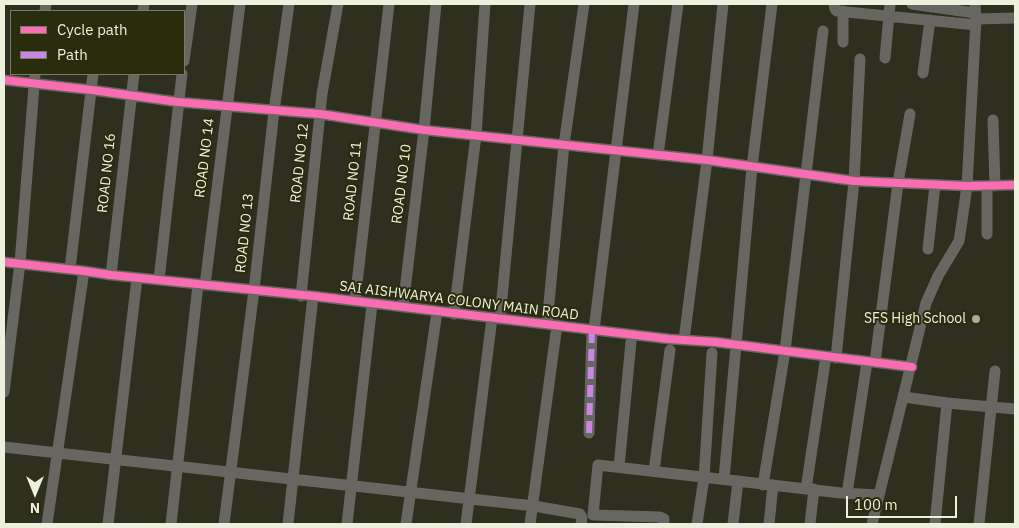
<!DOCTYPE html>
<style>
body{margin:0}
#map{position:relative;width:1019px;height:528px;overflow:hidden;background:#2e2f1f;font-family:"IBM Plex Sans",sans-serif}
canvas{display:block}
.frame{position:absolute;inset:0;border:5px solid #eef0de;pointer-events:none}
.legend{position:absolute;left:10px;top:10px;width:175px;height:65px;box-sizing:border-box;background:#2a2c0e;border:1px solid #787a61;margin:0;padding:6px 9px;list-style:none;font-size:15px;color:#eef0de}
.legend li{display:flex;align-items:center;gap:10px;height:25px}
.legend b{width:25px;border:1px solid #787a61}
.north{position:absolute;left:10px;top:468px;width:50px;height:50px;-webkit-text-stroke:4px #2a2c0e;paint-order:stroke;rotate:180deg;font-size:14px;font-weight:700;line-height:20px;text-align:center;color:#eef0de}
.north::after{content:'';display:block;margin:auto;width:18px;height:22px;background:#eef0de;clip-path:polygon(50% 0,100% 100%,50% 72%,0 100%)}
.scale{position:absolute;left:846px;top:496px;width:111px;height:22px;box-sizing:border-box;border:2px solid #eef0de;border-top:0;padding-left:6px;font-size:15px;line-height:18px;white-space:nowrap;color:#eef0de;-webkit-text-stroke:4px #2a2c0e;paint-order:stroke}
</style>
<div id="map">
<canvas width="1019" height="528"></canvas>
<div class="frame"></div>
<ul class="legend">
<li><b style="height:6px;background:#f96db3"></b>Cycle path</li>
<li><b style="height:6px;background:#c787e3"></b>Path</li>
</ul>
<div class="north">N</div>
<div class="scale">100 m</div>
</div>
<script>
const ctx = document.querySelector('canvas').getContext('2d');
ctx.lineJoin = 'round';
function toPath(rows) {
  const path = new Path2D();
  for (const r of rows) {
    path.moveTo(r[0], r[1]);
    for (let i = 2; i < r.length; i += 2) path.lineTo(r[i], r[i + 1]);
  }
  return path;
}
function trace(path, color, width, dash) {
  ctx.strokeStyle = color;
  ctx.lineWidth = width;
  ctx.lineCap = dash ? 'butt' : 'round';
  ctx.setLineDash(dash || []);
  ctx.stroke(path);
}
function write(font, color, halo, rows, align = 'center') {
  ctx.font = font + ' "IBM Plex Sans",sans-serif';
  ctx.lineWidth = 4;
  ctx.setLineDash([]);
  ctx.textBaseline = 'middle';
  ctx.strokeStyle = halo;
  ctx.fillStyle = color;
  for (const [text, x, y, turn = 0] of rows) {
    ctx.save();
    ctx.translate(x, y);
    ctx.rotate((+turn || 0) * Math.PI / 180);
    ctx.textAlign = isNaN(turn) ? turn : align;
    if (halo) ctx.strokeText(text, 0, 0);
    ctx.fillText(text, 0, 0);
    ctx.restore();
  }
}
trace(toPath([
 [834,4,835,9,837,11,976,25],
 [912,4,975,13],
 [45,11,46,4],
 [143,11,144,4],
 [976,19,1015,18],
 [843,42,843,11],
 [885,58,890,4],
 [184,61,192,4],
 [923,73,930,20],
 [4,80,92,90,178,102,320,114,424,130,707,160,854,181,967,186,1015,185],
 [993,120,995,186],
 [658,155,678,4],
 [987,186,987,234],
 [928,249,935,185],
 [4,262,84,271,111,275,313,296,669,339,715,342,912,367],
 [70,269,93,74],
 [111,275,134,74],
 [159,280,182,74],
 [205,285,240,4],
 [301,296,322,94,338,4],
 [355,301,389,4],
 [403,307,424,130,436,4],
 [454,314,476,135,485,4],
 [500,319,530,4],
 [547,324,564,145,584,4],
 [594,330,634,4],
 [684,340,707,160,723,4],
 [836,358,854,181,860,59],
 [875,362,898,183,910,114],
 [4,392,20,263,35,74],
 [904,397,947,403,1015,409],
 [589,433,592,329],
 [4,447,534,506,580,514,582,518,581,524],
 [619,467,631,342],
 [654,471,670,350],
 [724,479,752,167,772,4],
 [763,485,785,351,823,31],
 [806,489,826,356],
 [847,494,867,362],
 [47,524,84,271],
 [108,524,137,278],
 [171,524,198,285],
 [224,524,254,290,274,111,289,4],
 [288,524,313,296],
 [347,524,372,304],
 [406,524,437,312],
 [466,524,492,318],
 [530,524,557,325],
 [664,524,664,519,660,517,593,515,598,465,841,493,878,495],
 [697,524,704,478,712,353],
 [733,524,738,481],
 [769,524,773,485],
 [810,524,814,489],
 [872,524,926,303,938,276,959,241,961,228,967,186,976,19,975,4],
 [935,524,947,403],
 [979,524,995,371]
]), '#686660', 11);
trace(toPath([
 [589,433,592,329]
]), '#c787e3', 6, [12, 6]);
trace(toPath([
 [4,80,92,90,178,102,320,114,424,130,707,160,854,181,967,186,1015,185],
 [4,262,84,271,111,275,313,296,669,339,715,342,912,367]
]), '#f96db3', 8);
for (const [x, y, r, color] of [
 [976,319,5,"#abac9b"]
]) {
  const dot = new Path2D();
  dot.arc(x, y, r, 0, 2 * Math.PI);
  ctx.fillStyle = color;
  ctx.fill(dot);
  trace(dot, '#2a2c0e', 2);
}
write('14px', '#eef0de', '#2a2c0e', [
 ["ROAD NO 14",205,158,-83],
 ["ROAD NO 12",300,163,-84],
 ["ROAD NO 16",107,173,-84],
 ["ROAD NO 11",353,181,-84],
 ["ROAD NO 10",402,184,-83],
 ["ROAD NO 13",245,233,-84],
 ["SAI AISHWARYA COLONY MAIN ROAD",459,301,7]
]);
write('14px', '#eef0de', '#2a2c0e', [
 ["SFS High School",966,319]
], 'right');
</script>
